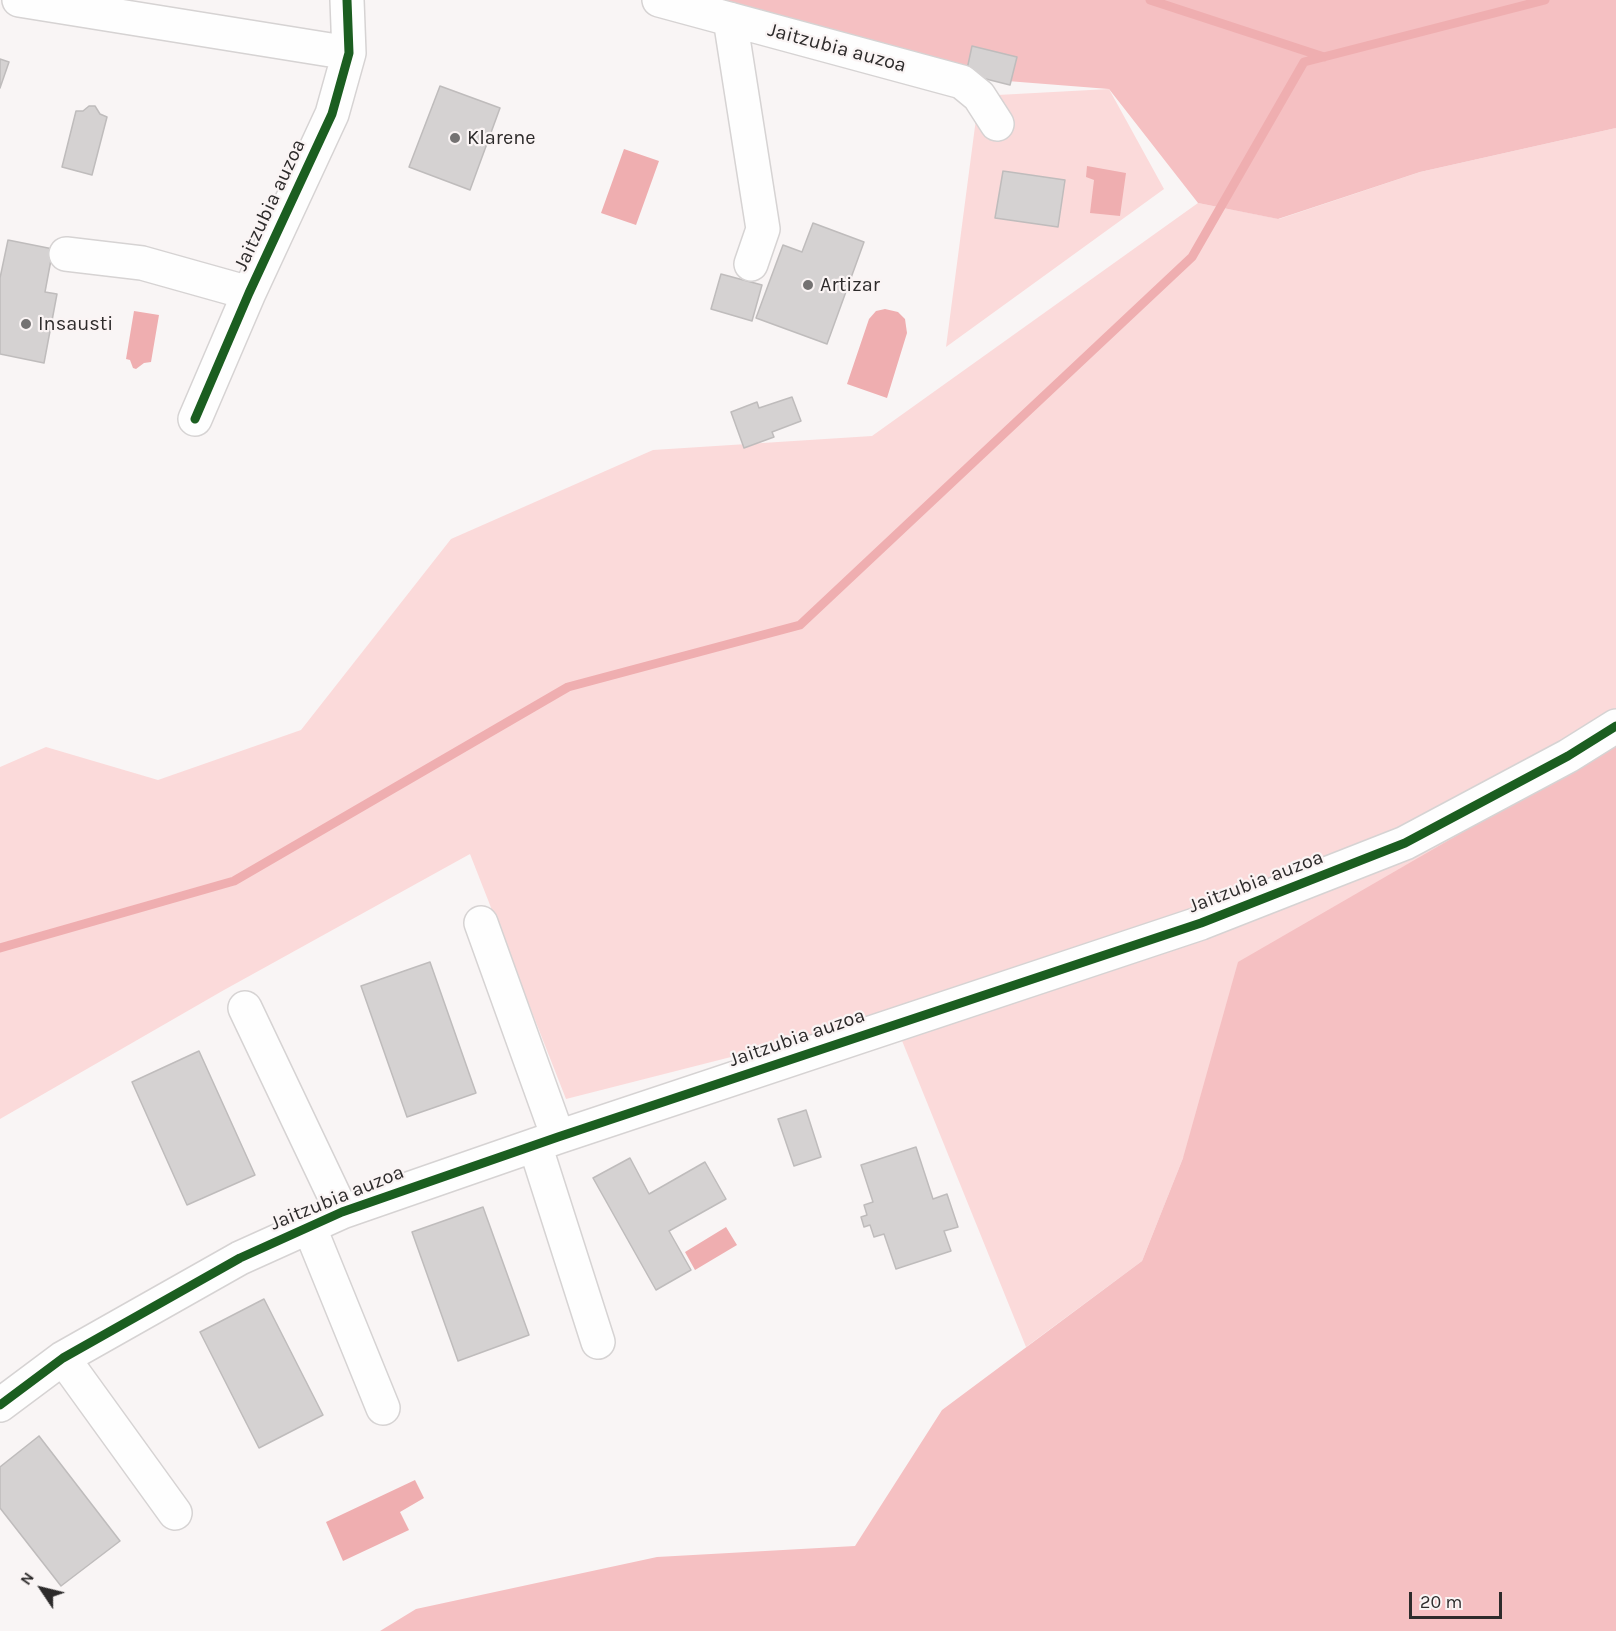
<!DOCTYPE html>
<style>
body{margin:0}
#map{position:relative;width:1616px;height:1631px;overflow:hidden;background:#f9f5f5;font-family:Karla,sans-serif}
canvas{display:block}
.north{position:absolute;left:12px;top:1559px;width:60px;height:60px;-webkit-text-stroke:4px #faf4f4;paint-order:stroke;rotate:305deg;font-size:16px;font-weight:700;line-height:24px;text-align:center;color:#2d2b2b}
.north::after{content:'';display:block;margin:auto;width:21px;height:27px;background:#2d2b2b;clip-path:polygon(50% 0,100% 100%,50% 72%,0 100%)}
.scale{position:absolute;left:1409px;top:1592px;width:93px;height:27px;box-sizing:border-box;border:3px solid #2d2b2b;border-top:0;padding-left:8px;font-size:18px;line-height:21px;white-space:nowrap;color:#2d2b2b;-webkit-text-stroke:4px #faf4f4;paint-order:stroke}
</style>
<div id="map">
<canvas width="1616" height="1631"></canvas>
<div class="north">N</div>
<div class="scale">20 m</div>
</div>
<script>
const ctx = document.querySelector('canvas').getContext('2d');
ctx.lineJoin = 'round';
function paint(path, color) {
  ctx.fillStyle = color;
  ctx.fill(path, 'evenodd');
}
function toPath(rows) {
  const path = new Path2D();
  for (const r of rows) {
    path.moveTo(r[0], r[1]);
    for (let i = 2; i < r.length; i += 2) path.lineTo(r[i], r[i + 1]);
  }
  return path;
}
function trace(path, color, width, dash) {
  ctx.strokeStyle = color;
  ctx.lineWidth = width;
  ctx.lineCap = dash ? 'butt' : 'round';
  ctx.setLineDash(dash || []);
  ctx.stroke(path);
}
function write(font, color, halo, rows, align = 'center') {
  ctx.font = font + ' Karla,sans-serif';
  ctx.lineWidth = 4.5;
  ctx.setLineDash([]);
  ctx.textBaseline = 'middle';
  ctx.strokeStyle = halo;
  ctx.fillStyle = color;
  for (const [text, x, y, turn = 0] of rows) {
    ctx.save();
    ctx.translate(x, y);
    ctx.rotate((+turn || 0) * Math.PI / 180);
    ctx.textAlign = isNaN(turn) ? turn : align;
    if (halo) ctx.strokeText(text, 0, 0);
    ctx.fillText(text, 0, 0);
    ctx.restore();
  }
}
paint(toPath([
 [1109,89,1164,189,946,347,979,96],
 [1616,128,1616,731,1482,821,1183,1158,1142,1261,1026,1347,892,1016,566,1099,470,854,224,990,0,1119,0,767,46,747,158,780,301,730,451,539,653,450,872,436,1198,203,1279,219,1420,172]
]), '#fbdada');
paint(toPath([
 [667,0,1616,0,1616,128,1420,172,1278,219,1198,203,1109,89,969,78],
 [1616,731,1616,1631,380,1631,416,1609,657,1557,855,1546,942,1410,1142,1261,1183,1158,1238,962,1482,821]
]), '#f5c0c2');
paint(toPath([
 [624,149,659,161,636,225,601,213],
 [1087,166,1126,173,1120,216,1090,213,1094,180,1086,177],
 [885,309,898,312,905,319,907,333,887,398,847,384,869,319,876,311],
 [134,311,159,315,151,362,144,363,136,369,133,368,130,360,126,359],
 [726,1227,737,1245,695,1270,685,1252],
 [415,1480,424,1498,400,1512,409,1530,343,1561,326,1522]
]), '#efaeb0');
trace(toPath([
 [1150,0,1324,57],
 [0,948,234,881,568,687,800,625,1192,257,1304,62,1545,0]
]), '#efaeb0', 9);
const building = toPath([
 [972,46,1017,57,1010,85,966,74,972,46],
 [0,59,9,62,0,88,0,59],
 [440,86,500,108,470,190,409,167,440,86],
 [89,106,95,106,100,114,107,117,92,175,62,167,76,111,83,111,89,106],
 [1003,171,1065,180,1058,227,995,218,1003,171],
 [813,223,864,242,827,344,756,318,783,245,802,252,813,223],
 [8,240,53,249,45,292,57,294,44,363,0,354,0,278,8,240],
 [721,274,762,285,752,321,711,309,721,274],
 [792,397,801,421,772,432,774,437,744,448,731,412,757,402,759,408,792,397],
 [430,962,476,1093,407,1117,361,986,430,962],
 [199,1051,255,1175,187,1205,132,1082,199,1051],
 [806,1110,821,1157,794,1166,778,1119,806,1110],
 [916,1147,933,1199,947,1194,958,1227,944,1231,951,1251,896,1269,884,1234,874,1237,870,1225,864,1227,861,1217,867,1215,864,1205,873,1202,861,1165,916,1147],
 [630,1158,649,1194,705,1162,726,1199,669,1231,691,1270,656,1290,593,1178,630,1158],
 [483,1207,529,1335,458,1361,412,1232,483,1207],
 [264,1299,323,1415,259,1448,200,1332,264,1299],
 [39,1436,120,1541,61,1586,0,1508,0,1467,39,1436]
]);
paint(building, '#d5d2d2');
trace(building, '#bfbcbc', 1.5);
const minor = toPath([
 [19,0,349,53],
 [659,0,962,82,979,96,997,124],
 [730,19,763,229,751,264],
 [66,254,142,263,249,293],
 [195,419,249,293,332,114,349,53,347,0],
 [481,923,558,1137],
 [245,1008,342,1212],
 [535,1145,598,1342],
 [309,1226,383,1408],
 [63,1358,175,1513],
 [0,1405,63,1358,240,1258,342,1212,558,1137,1201,923,1405,843,1568,756,1616,726]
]);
trace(minor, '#d6d3d3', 36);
trace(minor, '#fefefe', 33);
trace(toPath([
 [195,419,249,293,332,114,349,53,347,0],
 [0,1405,63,1358,240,1258,342,1212,558,1137,1201,923,1405,843,1568,756,1616,726]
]), '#1b5e20', 9);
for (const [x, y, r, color] of [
 [455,138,6,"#747272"],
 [808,285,6,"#747272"],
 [26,324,6,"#747272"]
]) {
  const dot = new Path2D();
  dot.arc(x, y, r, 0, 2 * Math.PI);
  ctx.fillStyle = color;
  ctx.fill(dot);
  trace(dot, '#faf4f4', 2);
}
write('20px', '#2d2b2b', '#faf4f4', [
 ["Jaitzubia auzoa",837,48,15],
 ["Jaitzubia auzoa",270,205,-65],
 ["Jaitzubia auzoa",1256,882,-21],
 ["Jaitzubia auzoa",797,1038,-19],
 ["Jaitzubia auzoa",337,1198,-22]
]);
write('20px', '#2d2b2b', '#faf4f4', [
 ["Klarene",467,138],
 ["Artizar",820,285],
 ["Insausti",38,324]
], 'left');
</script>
